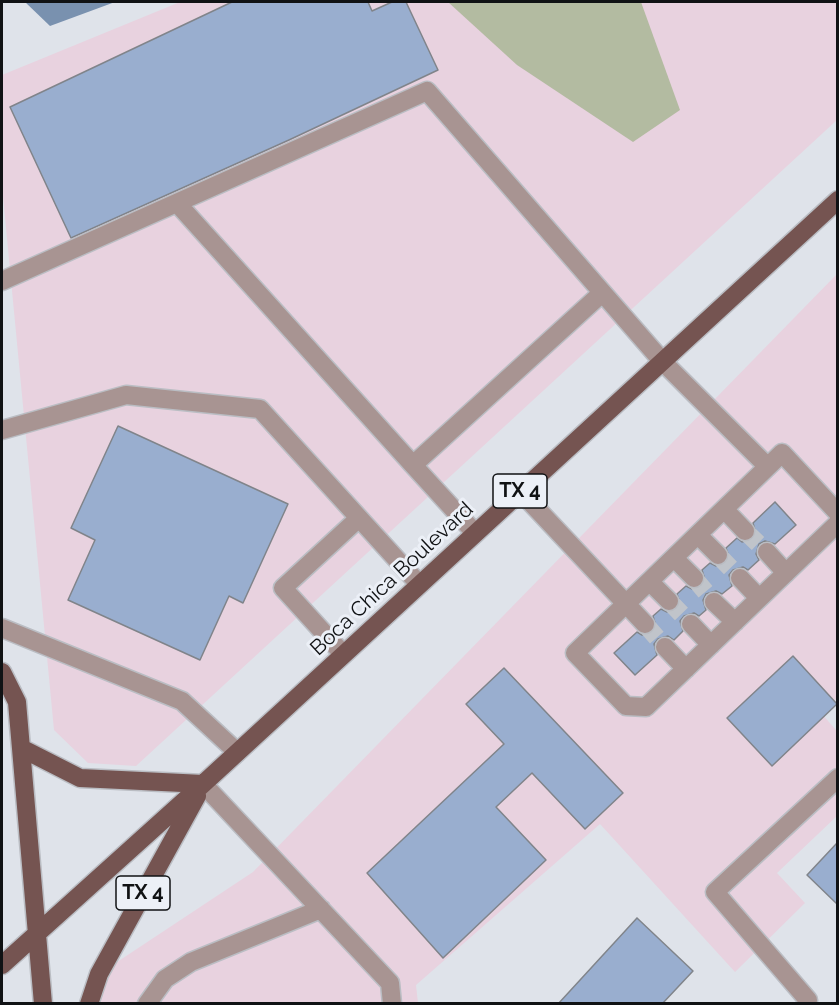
<!DOCTYPE html>
<style>
body{margin:0}
#map{position:relative;width:839px;height:1005px;overflow:hidden;background:#dfe3ea;font-family:Raleway,sans-serif}
canvas{display:block}
.frame{position:absolute;inset:0;border:3px solid #101214;pointer-events:none}
</style>
<div id="map">
<canvas width="839" height="1005"></canvas>
<div class="frame"></div>
</div>
<script>
const ctx = document.querySelector('canvas').getContext('2d');
ctx.lineJoin = 'round';
function paint(path, color) {
  ctx.fillStyle = color;
  ctx.fill(path, 'evenodd');
}
function toPath(rows) {
  const path = new Path2D();
  for (const r of rows) {
    path.moveTo(r[0], r[1]);
    for (let i = 2; i < r.length; i += 2) path.lineTo(r[i], r[i + 1]);
  }
  return path;
}
function trace(path, color, width, dash) {
  ctx.strokeStyle = color;
  ctx.lineWidth = width;
  ctx.lineCap = dash ? 'butt' : 'round';
  ctx.setLineDash(dash || []);
  ctx.stroke(path);
}
function write(font, color, halo, rows, align = 'center') {
  ctx.font = font + ' Raleway,sans-serif';
  ctx.lineWidth = 6;
  ctx.setLineDash([]);
  ctx.textBaseline = 'middle';
  ctx.strokeStyle = halo;
  ctx.fillStyle = color;
  for (const [text, x, y, turn = 0] of rows) {
    ctx.save();
    ctx.translate(x, y);
    ctx.rotate((+turn || 0) * Math.PI / 180);
    ctx.textAlign = isNaN(turn) ? turn : align;
    if (halo) ctx.strokeText(text, 0, 0);
    ctx.fillText(text, 0, 0);
    ctx.restore();
  }
}
paint(toPath([
 [180,2,837,2,837,120,136,766,88,763,54,730,2,186,2,75],
 [837,274,838,697,821,713,837,731,837,816,777,873,805,903,735,972,600,824,416,985,418,1003,97,1004,99,974,253,872]
]), '#e8d2df');
paint(toPath([
 [448,2,641,2,680,110,633,142,517,65]
]), '#b3bba1');
paint(toPath([
 [25,2,115,2,50,26]
]), '#7991af');
const building = toPath([
 [232,2,368,2,372,11,392,2,406,2,438,70,289,140,71,238,10,107,232,2],
 [118,426,288,504,243,603,229,596,200,660,68,600,95,540,71,528,118,426],
 [775,502,796,525,775,544,765,541,759,544,756,554,759,560,748,570,743,567,733,570,729,575,732,586,722,594,716,591,706,594,703,600,706,610,699,616,694,613,684,616,680,621,683,631,674,640,668,636,658,639,654,644,657,655,635,675,614,653,637,632,642,635,652,633,656,627,653,616,661,609,667,612,676,609,680,603,677,594,686,586,692,589,701,586,705,580,702,570,710,563,716,566,725,563,729,557,726,548,737,538,742,542,752,539,756,534,753,523,775,502],
 [793,656,837,704,772,766,727,718,793,656],
 [504,668,623,793,585,829,532,773,496,807,546,860,443,958,367,873,504,744,466,704,504,668],
 [837,843,837,904,807,875,837,843],
 [637,918,693,971,662,1004,558,1004,637,918]
]);
paint(building, '#99aecf');
trace(building, '#80848a', 1.5);
trace(toPath([
 [745,531,767,552],
 [718,555,740,578],
 [694,578,714,602],
 [669,601,691,624],
 [645,624,665,647]
]), '#c0c4ca', 18, [18, 9]);
const minor = toPath([
 [177,203,413,465],
 [2,281,427,91,662,361,767,466],
 [2,430,126,395,260,409,419,584],
 [520,491,645,624],
 [724,509,745,531],
 [838,513,782,453,575,653,626,706,646,707,838,523],
 [475,533,413,465,602,293],
 [698,535,718,555],
 [767,552,786,573],
 [674,558,694,578],
 [740,578,759,598],
 [650,582,669,601],
 [714,602,735,622],
 [691,624,711,645],
 [2,628,182,701,237,752],
 [665,647,686,669],
 [343,654,283,588,359,518],
 [203,784,390,983,392,1004],
 [808,1000,715,892,838,778],
 [147,1004,165,979,191,962,321,909]
]);
const major = toPath([
 [2,672,17,702,43,1004],
 [21,748,80,778,203,784],
 [2,965,203,784,838,200],
 [89,1004,99,974,197,796]
]);
trace(minor, '#babdc3', 21);
trace(major, '#babdc3', 21);
trace(minor, '#a89492', 18);
trace(major, '#755451', 18);
for (const [x, y, w] of [
 [520,491,54],
 [143,893,54]
]) {
  const box = new Path2D();
  box.roundRect(x - w / 2, y - 17, w, 34, 4.5);
  ctx.fillStyle = '#ecf0f7';
  ctx.fill(box);
  trace(box, '#101214', 1.5);
}
write('bold 20px', '#101214', null, [
 ["TX 4",520,491],
 ["TX 4",143,893]
]);
write('21px', '#101214', '#ecf0f7', [
 ["Boca Chica Boulevard",392,579,-43]
]);
</script>
